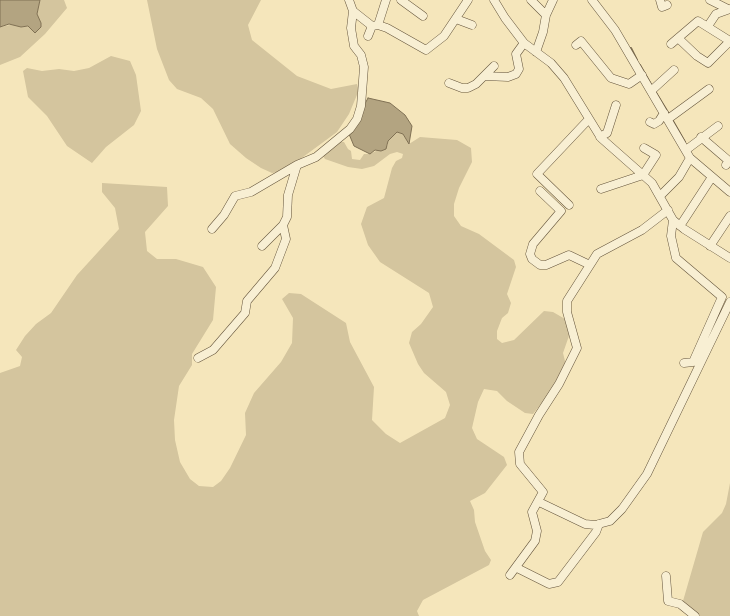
<!DOCTYPE html>
<style>
body{margin:0}
canvas{display:block;background:#f5e6bb}
</style>
<canvas width="730" height="616"></canvas>
<script>
const ctx = document.querySelector('canvas').getContext('2d');
ctx.lineJoin = 'round';
function paint(path, color) {
  ctx.fillStyle = color;
  ctx.fill(path, 'evenodd');
}
function toPath(rows) {
  const path = new Path2D();
  for (const r of rows) {
    path.moveTo(r[0], r[1]);
    for (let i = 2; i < r.length; i += 2) path.lineTo(r[i], r[i + 1]);
  }
  return path;
}
function trace(path, color, width, dash) {
  ctx.strokeStyle = color;
  ctx.lineWidth = width;
  ctx.lineCap = dash ? 'butt' : 'round';
  ctx.setLineDash(dash || []);
  ctx.stroke(path);
}
paint(toPath([
 [40,0,64,0,67,8,45,34,20,57,0,65,0,27,15,24,21,27,41,27,41,23,37,14],
 [147,0,261,0,248,25,252,40,297,76,331,89,357,84,359,90,349,114,337,132,284,171,272,173,261,168,246,158,230,144,213,109,201,98,177,89,169,80,157,49],
 [111,56,130,61,136,75,141,111,134,125,106,147,92,163,67,146,47,116,28,97,23,71,27,68,42,71,59,69,74,71,89,68],
 [397,132,403,134,409,144,420,137,457,140,471,148,472,162,459,188,454,204,454,216,461,226,479,234,514,260,516,267,507,294,511,303,508,313,502,318,497,331,497,339,502,343,514,340,544,311,553,312,565,319,570,333,563,353,566,365,552,390,533,414,525,413,507,401,497,391,484,389,478,402,472,428,477,439,504,457,507,465,485,493,470,501,474,510,475,522,485,551,491,560,489,565,423,600,417,611,419,616,0,616,0,373,20,366,22,357,16,350,25,336,36,324,51,313,77,275,119,229,115,208,102,192,102,183,167,187,168,206,145,232,147,251,157,259,176,259,203,267,216,287,213,320,192,354,192,365,179,386,174,420,175,440,180,462,190,479,199,486,213,487,221,481,230,468,246,435,245,413,254,393,281,362,292,343,293,318,282,299,289,293,301,294,346,323,350,342,374,387,372,420,386,434,400,443,445,418,450,405,446,392,424,373,418,364,409,343,412,332,421,324,433,307,429,293,380,262,368,245,361,224,367,207,384,198,392,168,396,161,402,158,403,154,397,152,390,154,374,166,362,169,348,167,325,159,323,156,338,142,344,142,348,149,351,151,352,159,360,160,364,154,370,154,388,145,388,141],
 [730,483,730,616,700,616,683,601,703,532,722,513,726,504]
]), '#d4c59e');
const water = toPath([
 [0,0,40,0,37,14,41,23,41,27,35,33,28,26,21,27,9,24,0,27,0,0],
 [368,98,390,103,405,115,412,126,409,144,403,134,397,132,388,141,386,149,381,151,375,150,370,154,354,146,349,134,368,98]
]);
paint(water, '#b3a481');
trace(water, '#807154', 1);
trace(toPath([
 [631,48,637,60],
 [640,65,652,86],
 [655,91,669,114],
 [673,121,685,142]
]), '#807154', 2);
const minor = toPath([
 [401,0,423,16],
 [494,0,505,18,524,43,551,63,564,78,601,138,652,183,673,220,684,229,730,258],
 [531,0,546,15],
 [592,0,615,30,690,158,679,177,660,196],
 [660,0,662,7,667,5],
 [710,0,728,9],
 [353,11,372,26,378,25,387,28,426,50,444,36,468,0],
 [456,19,472,25],
 [378,25,386,0],
 [708,26,716,14,730,9],
 [368,36,372,26],
 [678,38,697,56,708,63,730,41],
 [671,44,698,21,730,41],
 [576,45,581,41,611,78,629,84,642,75],
 [536,52,543,32,546,15,553,0],
 [485,76,508,77,516,74,519,69,516,54,524,43],
 [449,83,462,88,468,88,476,84,494,66],
 [651,91,674,70],
 [668,119,709,89],
 [650,122,654,124,659,121,664,113],
 [600,137,607,133,616,105],
 [701,137,729,161,726,165],
 [686,150,718,126],
 [690,158,730,192],
 [601,189,643,175,656,155,644,148],
 [540,191,561,211,533,244,530,254,532,259,540,265,546,265,569,255,590,265],
 [569,205,537,174,589,119],
 [673,220,671,236,676,258,722,297,693,362,684,363],
 [680,226,712,177],
 [212,229,224,215,235,196,251,192,297,165],
 [262,246,283,225],
 [710,246,730,216],
 [198,358,213,350,245,313,247,301,275,268,286,239,283,225,287,217,288,195,297,165,316,157,350,129,357,119,361,106,364,67,361,55,354,46,351,28,353,11,349,0],
 [539,502,585,524,595,525,610,521,622,509,647,474,730,302],
 [517,568,549,584,558,582,596,532,599,524],
 [510,575,535,541,537,531,532,512,543,492,520,464,519,452,539,415,559,384,577,348,567,312,567,301,597,254,642,230,668,210],
 [666,576,668,601,680,604,695,616]
]);
trace(minor, '#64543b', 9);
trace(minor, '#f8efd3', 8);
</script>
